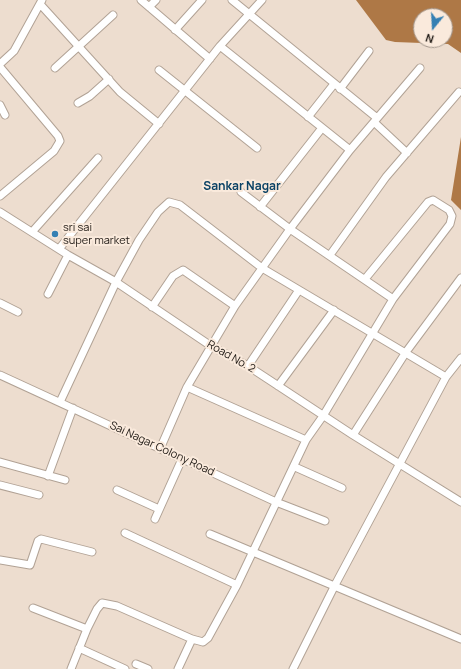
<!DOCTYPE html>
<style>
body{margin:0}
#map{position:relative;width:461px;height:669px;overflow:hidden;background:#edddcf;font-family:Manrope,sans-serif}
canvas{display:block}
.north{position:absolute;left:413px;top:8px;width:40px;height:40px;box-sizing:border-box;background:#faeadc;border:1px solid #a2968c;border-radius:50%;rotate:198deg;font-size:11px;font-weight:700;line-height:16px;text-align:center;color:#1f1914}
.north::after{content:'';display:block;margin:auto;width:14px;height:18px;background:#3580b3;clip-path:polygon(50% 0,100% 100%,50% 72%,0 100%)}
</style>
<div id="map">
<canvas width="461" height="669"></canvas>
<div class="north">N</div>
</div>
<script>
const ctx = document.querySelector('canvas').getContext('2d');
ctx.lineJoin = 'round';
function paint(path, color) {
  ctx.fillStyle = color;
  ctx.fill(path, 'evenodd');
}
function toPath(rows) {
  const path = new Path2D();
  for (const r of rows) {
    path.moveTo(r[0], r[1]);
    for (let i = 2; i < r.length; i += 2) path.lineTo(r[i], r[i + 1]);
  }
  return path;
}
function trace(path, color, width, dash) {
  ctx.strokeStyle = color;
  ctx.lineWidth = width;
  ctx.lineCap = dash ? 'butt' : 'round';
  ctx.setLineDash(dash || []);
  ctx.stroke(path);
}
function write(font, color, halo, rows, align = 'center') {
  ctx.font = font + ' Manrope,sans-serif';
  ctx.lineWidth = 4;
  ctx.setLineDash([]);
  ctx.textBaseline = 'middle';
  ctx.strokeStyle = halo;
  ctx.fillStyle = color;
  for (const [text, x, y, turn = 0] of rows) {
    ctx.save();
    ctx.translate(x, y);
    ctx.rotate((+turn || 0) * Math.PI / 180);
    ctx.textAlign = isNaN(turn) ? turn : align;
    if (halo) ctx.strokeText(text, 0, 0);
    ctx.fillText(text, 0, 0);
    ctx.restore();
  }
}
paint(toPath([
 [356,0,461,0,461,53,448,44,395,42,386,40],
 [421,16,445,16,445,40,421,40],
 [461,137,461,210,451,200]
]), '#ae7846');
const street = toPath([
 [141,0,210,59],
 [232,0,377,118],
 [40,4,120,92,159,124],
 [149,7,156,0],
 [175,30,202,0],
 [220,46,350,150],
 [0,64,14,51,42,0],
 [0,67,58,136,60,141,54,151,0,196],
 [55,68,113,15],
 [159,70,257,148],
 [340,89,369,51],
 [78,103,90,96,109,79],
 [0,105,5,115],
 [308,117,334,84],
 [374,122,407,153],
 [241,192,290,229,393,299],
 [260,207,322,128],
 [0,212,68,255,116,282,211,346,248,366,353,435,461,502],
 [32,232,98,158],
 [59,249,220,46,262,0],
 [330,255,386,177,459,92],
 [48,294,68,255],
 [0,303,18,312],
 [152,307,173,276,183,270,235,306],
 [248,366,299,290],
 [0,375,276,502,325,521],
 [278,386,334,310],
 [187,387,306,440],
 [60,402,116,282,139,240,158,212,169,202,180,205,262,268,446,377],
 [353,435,406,352,461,278],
 [160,449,187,387,235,306,290,229,350,150,420,68],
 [0,462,65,480],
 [295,467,342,488],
 [48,476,73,408],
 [0,485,39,495],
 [117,490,159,509],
 [155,519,182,459],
 [125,533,237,585],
 [210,534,461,639],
 [0,560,30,565,38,541,41,539,92,552],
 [33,608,87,629],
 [79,648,125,669],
 [136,664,148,669],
 [71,669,87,629,97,609,102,603,117,606,192,639,203,642,208,638,237,585,306,440,323,416,393,299,450,224,452,216,449,210,433,200,428,202,365,279],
 [178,669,192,639],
 [293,669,335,585,446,377,461,358]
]);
trace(street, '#b1a295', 9);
trace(street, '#fff', 7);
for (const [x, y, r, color] of [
 [55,234,4,"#3580b3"]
]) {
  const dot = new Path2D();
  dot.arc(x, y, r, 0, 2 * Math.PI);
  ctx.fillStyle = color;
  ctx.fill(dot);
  trace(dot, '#faeadc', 1.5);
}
write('11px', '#1f1914', '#faeadc', [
 ["sri sai",63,228],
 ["super market",63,241]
], 'left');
write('11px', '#1f1914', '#faeadc', [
 ["Road No. 2",231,357,30],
 ["Sai Nagar Colony Road",162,449,25]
]);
write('bold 12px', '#0b4265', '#faeadc', [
 ["Sankar Nagar",242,187]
]);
</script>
